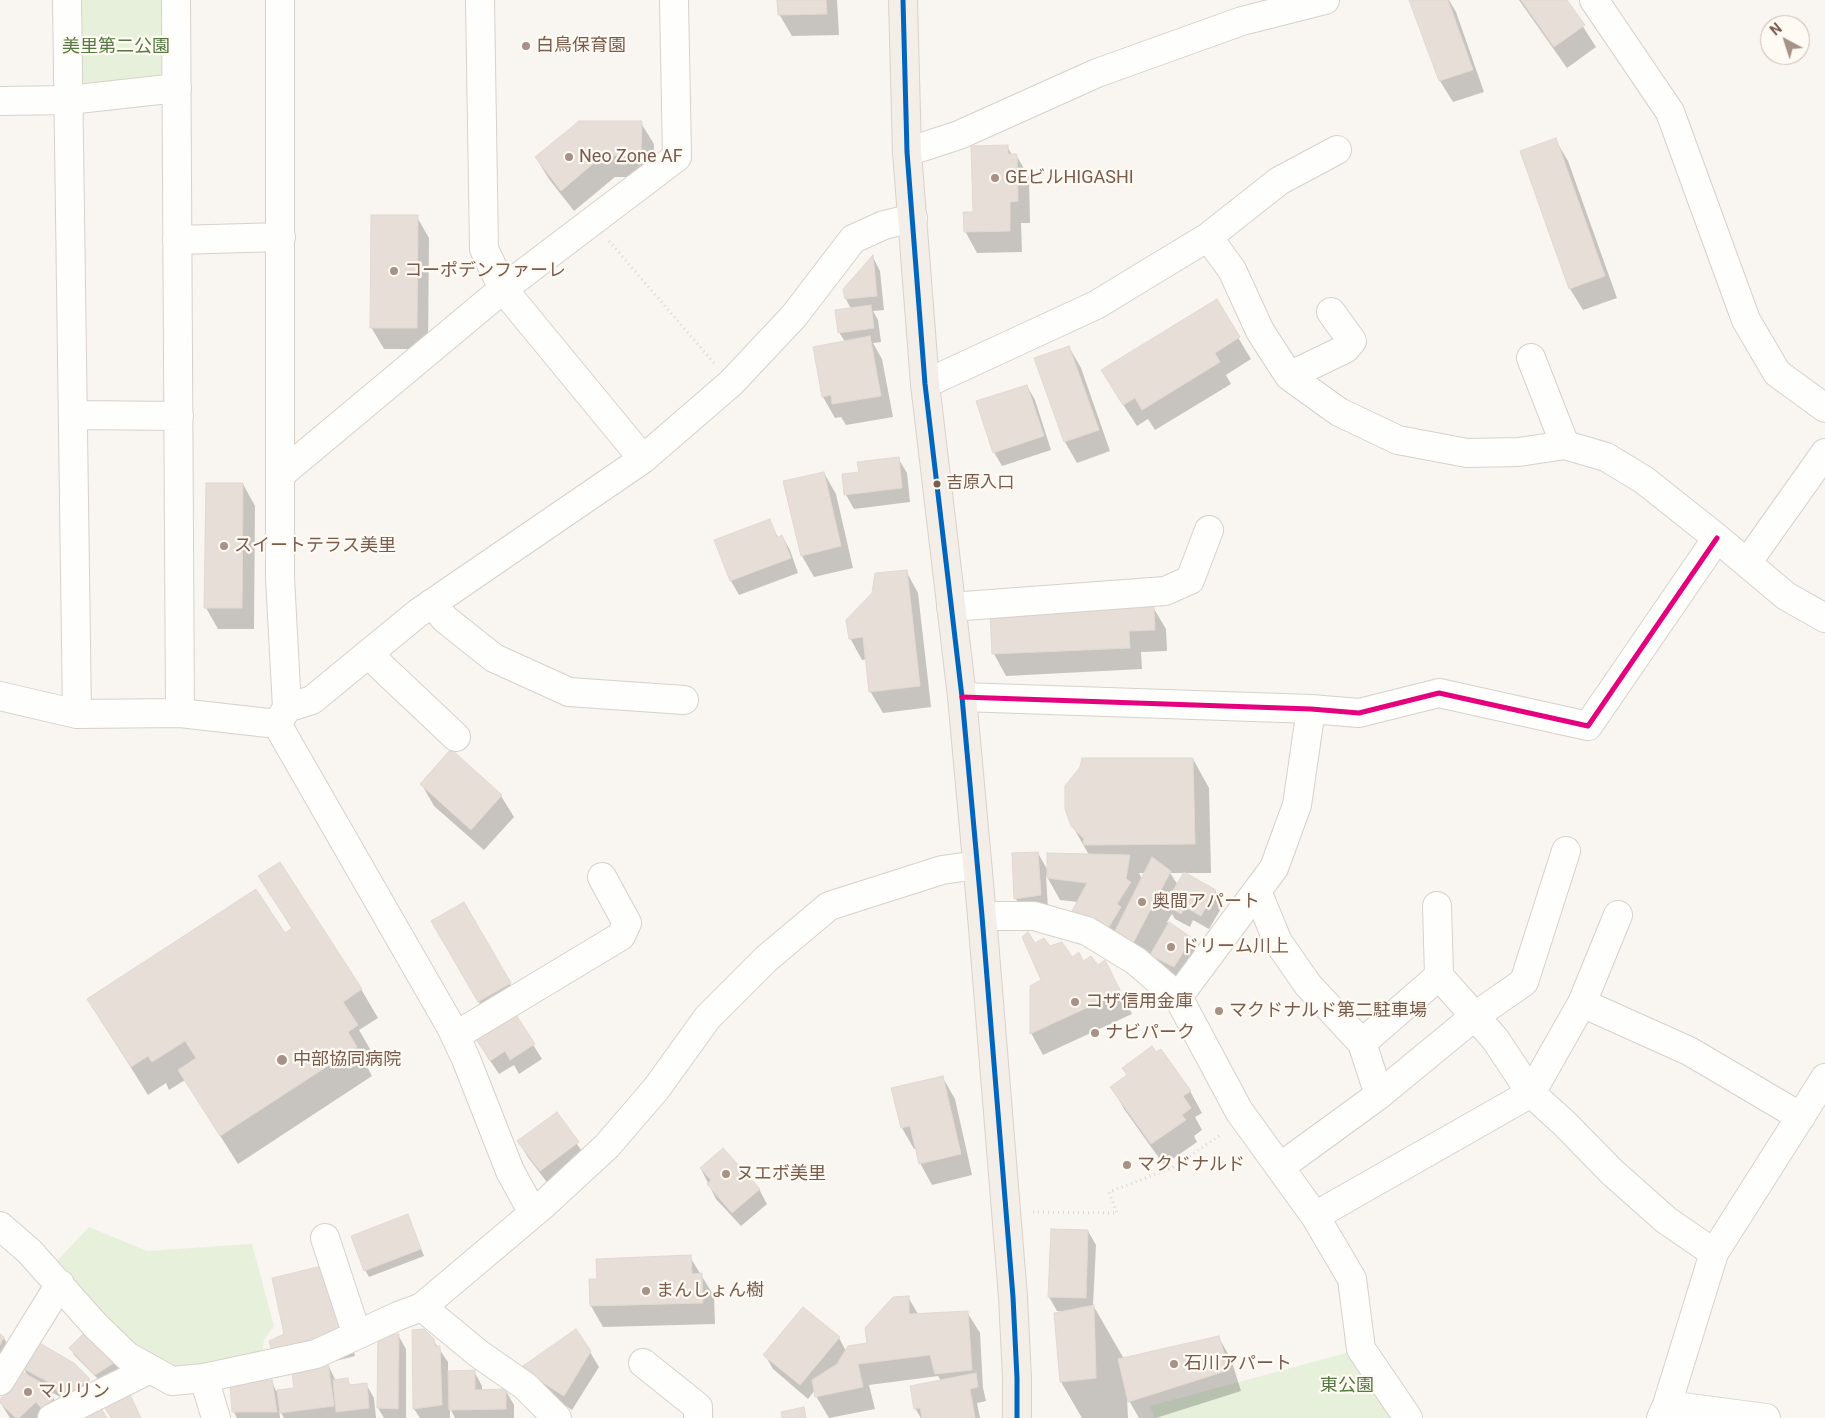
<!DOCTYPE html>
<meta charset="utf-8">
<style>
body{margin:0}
#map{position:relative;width:1825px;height:1418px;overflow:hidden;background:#f9f5f0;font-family:Roboto,sans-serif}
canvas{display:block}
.north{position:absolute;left:1760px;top:15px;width:50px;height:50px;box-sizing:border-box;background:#fffaf3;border:1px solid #cabbb1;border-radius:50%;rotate:320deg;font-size:14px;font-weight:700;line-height:20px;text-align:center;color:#7a5c4d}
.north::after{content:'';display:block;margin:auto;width:18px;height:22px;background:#a69286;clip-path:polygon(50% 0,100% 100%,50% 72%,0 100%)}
</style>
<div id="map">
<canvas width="1825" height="1418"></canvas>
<div class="north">N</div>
</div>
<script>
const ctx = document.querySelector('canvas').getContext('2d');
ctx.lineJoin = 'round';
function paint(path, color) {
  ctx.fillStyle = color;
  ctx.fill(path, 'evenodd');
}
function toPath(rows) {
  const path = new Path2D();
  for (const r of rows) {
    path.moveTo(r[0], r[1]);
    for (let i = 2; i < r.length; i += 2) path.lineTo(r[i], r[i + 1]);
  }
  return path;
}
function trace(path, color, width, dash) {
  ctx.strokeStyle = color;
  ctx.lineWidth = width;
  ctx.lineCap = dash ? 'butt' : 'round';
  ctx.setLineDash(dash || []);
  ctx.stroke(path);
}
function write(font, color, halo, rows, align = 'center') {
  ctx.font = font + ' Roboto,"Noto Sans JP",sans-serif';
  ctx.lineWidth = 4.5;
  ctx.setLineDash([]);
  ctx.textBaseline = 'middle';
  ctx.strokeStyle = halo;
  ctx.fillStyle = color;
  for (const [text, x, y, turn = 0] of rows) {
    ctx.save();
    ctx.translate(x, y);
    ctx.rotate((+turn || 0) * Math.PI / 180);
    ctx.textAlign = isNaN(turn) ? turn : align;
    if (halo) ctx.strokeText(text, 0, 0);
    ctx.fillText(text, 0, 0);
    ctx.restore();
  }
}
paint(toPath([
 [67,0,176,0,177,88,69,100],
 [89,1227,147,1251,252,1244,274,1326,264,1340,262,1354,179,1369,130,1341,79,1288,57,1261],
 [1361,1349,1408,1418,1155,1418,1150,1406]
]), '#e7f0db');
paint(toPath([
 [778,0,837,0,839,35,792,36,779,14],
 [1413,0,1449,0,1456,12,1484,92,1453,102,1440,81,1411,1],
 [1519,0,1566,0,1596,47,1567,68],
 [641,123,654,144,653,177,615,177,574,211,549,179,536,158],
 [1555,139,1568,161,1617,298,1583,310,1570,289,1521,152],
 [1007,146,1012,155,1016,155,1029,177,1030,223,1021,223,1022,252,977,253,965,231],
 [417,217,429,238,428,349,384,349,371,327],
 [873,257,880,271,884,310,873,311,878,320,881,342,873,343,882,359,893,417,846,425,841,417,835,418,823,397,845,342,839,332,851,309,846,299],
 [1216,301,1251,359,1226,375,1231,384,1155,430,1148,419,1137,426,1115,392],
 [1069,347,1081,368,1110,451,1077,463,1065,442,1035,358],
 [1027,386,1035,400,1051,450,1002,466,994,452],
 [898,458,907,473,910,502,854,509,846,495,860,473],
 [824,473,836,494,853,568,814,577,802,556],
 [243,484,255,506,254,629,218,629,206,608],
 [769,521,779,539,782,536,790,550,798,573,739,595,731,581],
 [906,571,918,593,931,707,883,713,870,691,867,659,862,660,850,638],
 [1153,607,1166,629,1167,651,1141,652,1142,669,1006,676,994,654,992,615],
 [451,751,501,796,514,817,484,850,434,806,422,785],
 [1193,759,1209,788,1211,873,1170,873,1178,885,1215,891,1223,905,1209,929,1193,920,1190,927,1175,919,1172,914,1167,922,1192,939,1208,967,1167,984,1151,954,1146,964,1078,902,1060,900,1046,875,1048,909,1024,913,1016,899,1013,855,1038,853,1048,871,1089,855,1072,825],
 [1139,873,1145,873,1142,879],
 [260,876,361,989,378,1018,359,1030,373,1054,364,1061,372,1076,238,1164,185,1080,169,1090,166,1083,148,1095,88,999,285,934,292,929],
 [464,903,522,1005,512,1011,542,1059,519,1074,514,1065,499,1074,483,1050,491,1023,432,922],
 [1034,945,1050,947,1072,958,1097,966,1105,962,1132,1014,1043,1055,1031,1033,1043,980],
 [943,1078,955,1099,972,1175,932,1185,920,1163,916,1149,914,1149,902,1128,893,1089],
 [1112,1087,1190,1091,1202,1113,1195,1117,1202,1130,1194,1136,1197,1142,1164,1165,1124,1109],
 [556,1114,586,1157,549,1185,527,1156,519,1142],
 [701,1169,759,1189,767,1204,741,1226,716,1199],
 [408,1216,424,1256,369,1277,365,1270],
 [1088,1231,1096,1245,1093,1305,1124,1359,1219,1338,1231,1359,1241,1391,1156,1418,1139,1418,1127,1397,1128,1418,1082,1418,1061,1382,1055,1314,1063,1311,1057,1311,1049,1297],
 [690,1257,714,1296,715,1324,603,1327,591,1306,598,1280],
 [338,1287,355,1356,327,1363,336,1381,347,1380,351,1386,366,1384,374,1398,376,1418,284,1418,279,1409,280,1418,237,1418,234,1412,272,1382,276,1391,295,1389,314,1372,313,1366,285,1334],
 [908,1297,918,1314,967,1312,980,1333,983,1388,986,1401,977,1403,980,1418,921,1418,915,1408,941,1381,938,1376,869,1385,875,1409,829,1418,816,1396,815,1390,808,1399,773,1369,765,1355,839,1338,846,1351,869,1344],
 [398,1335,406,1349,406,1418,384,1418,378,1408],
 [0,1336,4,1338,12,1352,0,1367],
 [433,1340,448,1362,448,1372,474,1371,482,1386,482,1391,506,1391,514,1405,514,1418,455,1418,450,1408,450,1418,420,1418,414,1409],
 [71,1348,116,1362,119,1368,100,1381,74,1355],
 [590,1352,599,1367,572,1410,530,1382],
 [23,1368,89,1380,97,1394,62,1398,49,1391,62,1413,42,1418,10,1418,0,1402,28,1376]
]), '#0003');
const building = toPath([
 [777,0,826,0,827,14,778,15,777,0],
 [1409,0,1448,0,1473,70,1439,81,1409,0],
 [1521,0,1567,0,1585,25,1554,47,1521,0],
 [579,121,642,121,641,155,602,156,561,191,535,157,579,121],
 [1556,138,1605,276,1569,289,1520,151,1556,138],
 [1008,145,1008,154,1017,154,1018,201,1010,202,1010,231,964,232,963,212,973,212,971,146,1008,145],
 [371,215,418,215,417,328,370,328,371,215],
 [873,255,877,296,845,299,843,289,873,255],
 [1217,299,1240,337,1215,353,1220,362,1142,410,1135,398,1123,405,1101,370,1217,299],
 [871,305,874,328,838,333,835,310,871,305],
 [870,336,881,396,832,404,831,395,822,397,813,347,870,336],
 [1069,346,1099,430,1064,442,1034,358,1069,346],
 [1027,385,1044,436,993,453,976,401,1027,385],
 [899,457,902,488,844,495,842,474,859,472,857,462,899,457],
 [824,472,841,546,801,556,783,481,824,472],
 [206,483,243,483,242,608,204,608,206,483],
 [770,519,777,538,782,535,791,558,730,581,714,540,770,519],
 [907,570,920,686,869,692,863,637,849,639,846,620,872,593,875,573,907,570],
 [1154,606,1155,630,1129,631,1130,648,992,654,990,614,1154,606],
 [451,749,502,795,471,830,420,784,451,749],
 [1082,758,1193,758,1195,844,1083,845,1084,839,1071,826,1065,809,1065,786,1080,767,1082,758],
 [1038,852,1041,895,1014,899,1012,853,1038,852],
 [1047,853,1130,855,1126,879,1131,882,1117,904,1121,907,1107,930,1071,913,1087,883,1047,878,1047,853],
 [1152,857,1171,871,1133,943,1114,933,1152,857],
 [280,862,362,989,343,1002,358,1025,348,1032,357,1047,220,1136,178,1070,196,1058,185,1041,152,1062,148,1056,131,1067,87,999,256,889,285,933,292,928,258,876,280,862],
 [1184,872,1216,890,1201,916,1185,907,1181,914,1165,904,1184,872],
 [464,902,511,983,478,1002,431,921,464,902],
 [1169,922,1192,938,1174,967,1150,955,1169,922],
 [1028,932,1035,943,1044,938,1050,946,1062,942,1072,957,1079,952,1083,961,1091,956,1098,965,1105,960,1121,992,1030,1034,1030,986,1041,980,1022,937,1028,932],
 [513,1010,535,1044,510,1060,505,1051,490,1061,474,1036,513,1010],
 [1152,1046,1156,1052,1161,1049,1191,1091,1183,1096,1191,1108,1182,1115,1186,1120,1151,1144,1110,1087,1127,1075,1122,1068,1152,1046],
 [943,1076,961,1154,919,1164,910,1126,901,1128,891,1088,943,1076],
 [557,1112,579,1142,540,1171,517,1141,557,1112],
 [723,1148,760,1189,732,1213,707,1184,711,1180,700,1168,723,1148],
 [408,1214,421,1249,364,1271,351,1236,408,1214],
 [1051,1229,1088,1230,1086,1298,1048,1297,1051,1229],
 [691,1255,692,1274,702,1273,703,1303,590,1306,589,1279,597,1279,596,1259,691,1255],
 [326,1265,343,1335,272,1352,269,1341,284,1334,272,1278,326,1265],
 [909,1296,909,1314,968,1311,972,1370,935,1374,930,1355,858,1364,863,1387,815,1397,812,1380,837,1364,848,1346,867,1343,865,1328,893,1297,909,1296],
 [1094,1305,1096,1378,1060,1382,1054,1313,1094,1305],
 [803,1307,840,1337,800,1385,763,1355,803,1307],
 [424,1329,434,1339,435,1346,440,1346,442,1405,413,1409,412,1330,424,1329],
 [576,1329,591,1351,564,1396,520,1368,576,1329],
 [85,1332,117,1361,95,1375,69,1348,85,1332],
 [0,1334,4,1337,0,1345,0,1334],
 [378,1334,399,1334,398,1409,377,1408,378,1334],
 [1219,1336,1229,1370,1128,1402,1118,1359,1219,1336],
 [36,1341,74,1363,90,1379,63,1399,52,1384,22,1368,36,1341],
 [328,1362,334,1406,280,1413,277,1390,294,1388,292,1374,312,1371,311,1365,328,1362],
 [19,1370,47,1386,54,1398,42,1409,36,1402,19,1418,16,1418,0,1403,0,1400,19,1370],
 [475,1370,475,1390,506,1389,506,1409,449,1410,448,1371,475,1370],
 [976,1373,978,1387,970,1389,975,1418,922,1418,920,1408,914,1409,910,1386,976,1373],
 [348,1378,349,1385,367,1383,369,1408,336,1412,333,1380,348,1378],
 [272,1380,277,1412,232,1412,230,1385,272,1380],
 [130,1395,141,1418,111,1418,104,1406,130,1395],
 [804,1407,806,1418,782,1418,781,1412,804,1407],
 [101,1408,107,1418,78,1418,101,1408]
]);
paint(building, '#e6ded7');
trace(building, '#e2d8d2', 1);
const minor = toPath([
 [67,0,77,714],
 [176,0,180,713],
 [280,0,280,578,287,708],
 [480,0,484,249,503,289,643,459],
 [1594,0,1670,112,1746,320,1777,373,1825,408],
 [0,101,69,100,177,88],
 [907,152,959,135,1097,73,1242,21,1325,0],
 [1208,237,1279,181,1337,150],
 [177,240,281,237],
 [1531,358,1565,445],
 [1289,376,1345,349,1352,341,1331,312],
 [925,384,1096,305,1208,237,1232,270,1260,331,1289,376,1339,412,1398,440,1467,453,1519,452,1565,445,1606,457,1644,480,1717,538,1786,596,1825,618],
 [73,415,179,416],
 [280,475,503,289,677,157,674,0],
 [1747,563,1825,453],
 [432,603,445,619,494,658,569,692,684,700],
 [951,607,1165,591,1190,580,1209,530],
 [368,654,456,737],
 [0,696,77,714,180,713,277,724,287,708,312,700,418,613,643,459,731,383,794,316,853,239,884,225,913,218],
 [962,697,1311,709,1359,713,1439,693,1588,726,1717,538],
 [277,724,451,1027,466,1059,510,1171,533,1213],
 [1257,891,1278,942,1308,985,1362,1043,1379,1095],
 [1437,906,1439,976,1495,1039,1531,1093,1565,1124,1612,1172,1666,1220,1714,1253],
 [982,916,1034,916,1087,931,1136,961,1178,997,1239,1111,1315,1216,1352,1279,1361,1349,1408,1418],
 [1178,997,1274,868,1297,805,1311,709],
 [1582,1003,1689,1051,1801,1117],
 [455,1036,621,936,627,923,602,877],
 [1362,1043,1439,976],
 [1280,1167,1379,1095,1475,1016,1524,982,1566,851],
 [1315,1216,1531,1093,1582,1003,1618,915],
 [0,1226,29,1251,96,1326,127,1356,172,1381,204,1378,316,1354,398,1316,422,1307,543,1205,607,1146,656,1089,708,1017,766,959,829,906,942,870,977,865],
 [325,1238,357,1335],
 [422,1307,479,1354,525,1386,557,1418],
 [643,1363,698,1407,698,1418],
 [204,1378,216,1418],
 [0,1381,60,1284],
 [1667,1405,1766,1418],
 [52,1418,150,1369],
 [1661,1418,1667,1405,1714,1253,1825,1078]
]);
const major = toPath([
 [903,0,907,152,925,384,962,697,982,916,1013,1297,1017,1378,1017,1418]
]);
trace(minor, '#d7d1cb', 30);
trace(major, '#dad1cc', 30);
trace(toPath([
 [609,241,714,363],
 [1033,1212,1117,1213,1109,1192,1172,1168,1222,1134]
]), '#dcd5d0', 3, [1, 4]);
trace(minor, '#fefefd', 28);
trace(major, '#f3eee8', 28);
trace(toPath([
 [903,0,907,152,925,384,962,697,982,916,1013,1297,1017,1378,1017,1418]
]), '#0065bd', 5);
trace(toPath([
 [962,697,1311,709,1359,713,1439,693,1588,726,1717,538]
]), '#e5007d', 5);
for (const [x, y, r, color] of [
 [526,46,5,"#a69286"],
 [569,157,5,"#a69286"],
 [995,178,5,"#a69286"],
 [394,271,5,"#a69286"],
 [937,484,4.5,"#7a5c4d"],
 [224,546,5,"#a69286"],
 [1142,902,5,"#a69286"],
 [1171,947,5,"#a69286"],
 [1075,1002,5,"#a69286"],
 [1219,1011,5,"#a69286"],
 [1095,1033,5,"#a69286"],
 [282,1060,6,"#a69286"],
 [1127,1165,5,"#a69286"],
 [726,1174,5,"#a69286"],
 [646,1291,5,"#a69286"],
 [1174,1364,5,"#a69286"],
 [28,1392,5,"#a69286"]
]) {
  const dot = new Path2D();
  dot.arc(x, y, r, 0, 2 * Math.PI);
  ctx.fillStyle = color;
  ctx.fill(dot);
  trace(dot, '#fffaf3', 2);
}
write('17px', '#7a5c4d', '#fffaf3', [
 ["吉原入口",946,484]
], 'left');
write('18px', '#7a5c4d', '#fffaf3', [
 ["白鳥保育園",536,46],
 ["Neo Zone AF",579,157],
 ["GEビルHIGASHI",1005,178],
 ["コーポデンファーレ",404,271],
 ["スイートテラス美里",234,546],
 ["奥間アパート",1152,902],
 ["ドリーム川上",1181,947],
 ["コザ信用金庫",1085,1002],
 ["マクドナルド第二駐車場",1229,1011],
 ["ナビパーク",1105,1033],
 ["中部協同病院",293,1060],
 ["マクドナルド",1137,1165],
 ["ヌエボ美里",736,1174],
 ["まんしょん樹",656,1291],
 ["石川アパート",1184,1364],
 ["マリリン",38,1392]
], 'left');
write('18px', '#537a41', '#fffaf3', [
 ["美里第二公園",116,47],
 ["東公園",1347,1386]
]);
</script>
